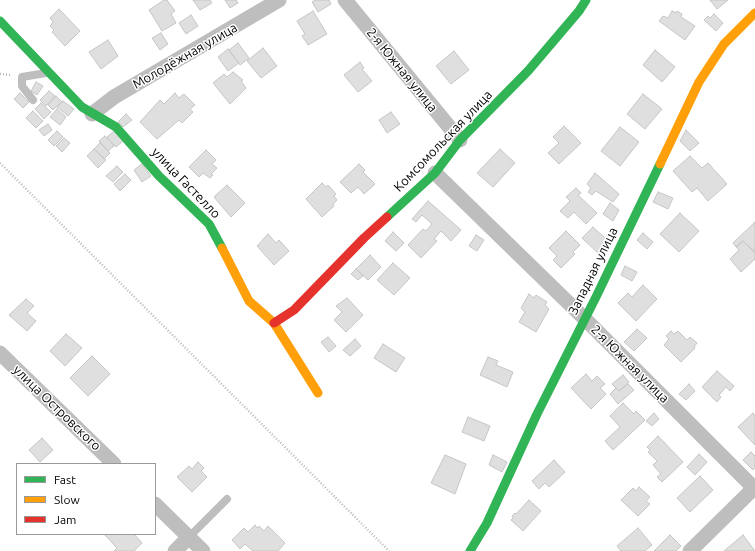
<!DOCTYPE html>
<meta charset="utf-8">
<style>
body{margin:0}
#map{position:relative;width:755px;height:551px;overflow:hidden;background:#fff;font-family:Ubuntu,sans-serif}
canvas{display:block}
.legend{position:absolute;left:16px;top:463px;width:140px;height:72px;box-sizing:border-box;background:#fff;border:1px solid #999;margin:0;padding:5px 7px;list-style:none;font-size:12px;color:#000}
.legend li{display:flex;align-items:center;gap:8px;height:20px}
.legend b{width:20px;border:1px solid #999}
</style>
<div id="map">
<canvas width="755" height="551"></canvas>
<ul class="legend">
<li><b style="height:5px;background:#30b455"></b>Fast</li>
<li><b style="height:5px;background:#ff9f0a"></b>Slow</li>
<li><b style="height:5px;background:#e5322d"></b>Jam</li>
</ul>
</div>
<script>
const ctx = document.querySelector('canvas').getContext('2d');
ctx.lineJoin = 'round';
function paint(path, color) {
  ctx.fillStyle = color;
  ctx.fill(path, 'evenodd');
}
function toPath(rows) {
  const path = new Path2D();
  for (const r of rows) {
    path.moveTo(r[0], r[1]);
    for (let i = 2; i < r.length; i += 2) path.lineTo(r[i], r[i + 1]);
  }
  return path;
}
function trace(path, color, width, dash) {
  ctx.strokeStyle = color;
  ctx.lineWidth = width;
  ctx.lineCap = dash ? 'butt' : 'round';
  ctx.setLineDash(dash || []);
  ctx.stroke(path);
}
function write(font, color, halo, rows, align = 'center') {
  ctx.font = font + ' Ubuntu,sans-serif';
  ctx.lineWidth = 3;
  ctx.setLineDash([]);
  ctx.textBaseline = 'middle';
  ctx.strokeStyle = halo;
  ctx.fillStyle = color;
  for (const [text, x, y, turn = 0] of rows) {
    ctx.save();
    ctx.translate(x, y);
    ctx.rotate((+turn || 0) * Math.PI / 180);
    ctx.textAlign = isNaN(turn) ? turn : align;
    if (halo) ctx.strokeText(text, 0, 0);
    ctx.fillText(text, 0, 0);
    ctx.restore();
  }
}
const building = toPath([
 [167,0,175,11,171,14,176,23,162,31,149,10,164,0,167,0],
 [193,0,210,0,212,3,200,10,193,0],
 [225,0,236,0,238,3,230,8,225,0],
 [315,0,329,0,331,4,318,12,312,2,315,0],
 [710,0,728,0,717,9,710,0],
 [59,9,80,31,65,46,52,32,54,30,50,26,53,22,50,18,59,9],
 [313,11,327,34,308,45,302,36,305,34,297,21,313,11],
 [672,11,676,13,677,11,682,14,681,17,695,26,685,40,659,21,663,16,668,18,672,11],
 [714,14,723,23,716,31,704,20,708,16,710,18,714,14],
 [191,15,198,26,186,34,179,23,191,15],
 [161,33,168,44,160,50,152,38,161,33],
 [108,40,118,56,101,69,89,52,108,40],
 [238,43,249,58,240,65,229,50,238,43],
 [263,48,277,66,261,78,247,61,263,48],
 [228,49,239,63,228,71,218,57,228,49],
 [655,50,675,67,662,82,643,65,655,50],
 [454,51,469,70,451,84,436,66,454,51],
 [360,62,364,68,362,69,372,81,358,92,344,75,360,62],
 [233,72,243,80,241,81,246,88,230,104,213,83,224,74,227,77,233,72],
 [36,82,43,86,37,95,31,91,36,82],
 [49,91,55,96,46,106,40,100,49,91],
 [20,93,29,102,23,108,14,99,20,93],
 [175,93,179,98,184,94,195,105,190,109,193,112,182,123,179,120,157,139,140,122,160,100,164,104,175,93],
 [643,94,662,109,645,129,627,114,643,94],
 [56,96,62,102,53,110,48,105,56,96],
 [63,101,74,109,68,116,57,107,63,101],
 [41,103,51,112,44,119,35,109,41,103],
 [57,109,66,117,60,125,50,117,57,109],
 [33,111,43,121,36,128,26,118,33,111],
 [391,112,400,124,387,133,379,120,391,112],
 [126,114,132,120,123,127,118,122,126,114],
 [48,124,52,130,44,136,39,130,48,124],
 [564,126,581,143,559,164,548,153,559,143,553,137,564,126],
 [620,127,639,142,620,166,601,151,620,127],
 [686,130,699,143,690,151,680,141,686,130],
 [57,131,63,137,54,146,48,140,57,131],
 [114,131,123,141,116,147,107,137,114,131],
 [105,136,114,146,108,151,99,141,105,136],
 [64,138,70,143,62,152,56,146,64,138],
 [100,143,110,153,104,159,94,149,100,143],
 [94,149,106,160,98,168,87,156,94,149],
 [500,149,515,163,493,187,477,173,500,149],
 [206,150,216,160,212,164,217,168,211,174,213,175,210,178,203,173,199,177,189,167,206,150],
 [690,156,702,168,708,163,727,184,708,201,697,188,692,192,673,171,690,156],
 [142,164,151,176,142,182,134,170,142,164],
 [359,164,365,170,363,172,375,184,364,194,358,187,351,193,340,182,359,164],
 [117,166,123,172,113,182,106,176,117,166],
 [595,173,619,194,613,202,596,191,592,195,588,192,591,188,587,184,595,173],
 [125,174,131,180,120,191,114,184,125,174],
 [322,183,326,187,328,185,336,194,334,196,337,200,333,204,334,206,322,217,306,199,322,183],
 [227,185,245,203,231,217,214,197,227,185],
 [576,188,581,193,578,195,597,213,586,224,574,212,568,218,560,211,570,201,566,197,576,188],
 [658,192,673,198,668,209,653,202,658,192],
 [428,201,461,230,451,241,441,231,434,239,437,241,421,258,408,245,423,229,426,231,432,224,422,215,416,222,412,219,428,201],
 [610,203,619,210,613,221,603,214,610,203],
 [680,213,699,231,679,252,660,234,680,213],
 [755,222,755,252,743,241,736,247,733,243,755,222],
 [593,227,606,239,598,253,582,238,593,227],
 [566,231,580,245,573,252,575,254,561,268,553,260,557,256,549,248,566,231],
 [393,232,404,243,396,251,385,241,393,232],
 [643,233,653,242,647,249,637,240,643,233],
 [268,234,276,243,279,240,289,251,274,265,257,246,268,234],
 [476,235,484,240,477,251,469,246,476,235],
 [743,241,755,253,755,259,741,272,730,259,739,250,736,247,743,241],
 [370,255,381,267,368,280,356,269,370,255],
 [393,263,410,278,394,295,377,280,393,263],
 [625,266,637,272,632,281,621,275,625,266],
 [356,269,363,276,358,280,351,274,356,269],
 [643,285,657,299,636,321,618,303,628,293,632,297,643,285],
 [529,294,534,298,536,295,547,302,545,305,549,309,536,332,519,322,525,312,521,308,529,294],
 [347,298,363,315,346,332,334,320,342,312,336,306,347,298],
 [26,299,34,306,27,313,36,321,27,331,9,315,26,299],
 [637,329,647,338,634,351,624,342,637,329],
 [671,331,674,334,678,331,687,340,690,337,697,343,694,347,695,348,681,362,664,345,669,339,666,336,671,331],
 [66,334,82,348,65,366,50,351,66,334],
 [328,337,336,346,329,352,321,342,328,337],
 [355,339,361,346,350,356,343,350,355,339],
 [383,344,405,358,396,372,374,358,383,344],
 [92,356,110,374,88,396,70,378,92,356],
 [488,357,498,361,496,365,513,372,507,387,480,375,488,357],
 [717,371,734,386,730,391,726,387,719,395,721,397,717,402,702,387,717,371],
 [586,374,592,381,597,376,605,384,600,388,606,394,591,409,571,388,586,374],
 [623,375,629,382,619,391,612,384,623,375],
 [628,384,634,390,618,404,610,394,616,388,619,391,628,384],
 [689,384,695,391,686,400,679,394,689,384],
 [623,403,634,414,636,411,645,420,613,450,605,441,620,427,610,416,623,403],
 [654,413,659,419,652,426,646,421,654,413],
 [753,413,755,416,755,445,738,427,753,413],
 [468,417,490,426,484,441,462,432,468,417],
 [658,436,683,462,662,482,657,477,661,474,653,465,657,461,648,452,650,450,647,447,658,436],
 [42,438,53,450,40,462,29,450,42,438],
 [751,452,755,456,755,468,753,470,743,460,751,452],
 [699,454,707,462,695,475,687,467,699,454],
 [445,455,466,464,455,494,431,483,445,455],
 [493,455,507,462,502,472,489,465,493,455],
 [554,460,565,472,549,487,545,483,539,489,532,481,554,460],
 [198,462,204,468,201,471,207,477,192,492,177,477,189,466,192,469,198,462],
 [700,476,713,490,690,512,677,498,700,476],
 [639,487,650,497,646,501,650,504,638,516,621,500,633,488,636,491,639,487],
 [529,500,541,511,523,531,511,520,513,518,512,516,515,513,516,514,529,500],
 [255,525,257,528,259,526,264,531,268,526,285,543,278,551,253,551,245,544,240,549,232,540,244,528,248,532,255,525],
 [638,528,652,545,645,551,621,551,617,546,638,528],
 [104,534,134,534,142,543,134,551,114,551,117,548,104,534],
 [670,535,681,546,676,551,654,551,670,535],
 [743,535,755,551,724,551,743,535]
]);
paint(building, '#dfdfdf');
trace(building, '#c6c6c6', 1);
trace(toPath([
 [0,74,11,75],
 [0,163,389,551]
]), '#b9b9b9', 2.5, [1, 2]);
trace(toPath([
 [33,100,22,86,22,77,46,73],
 [189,537,227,499]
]), '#bebebe', 8);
trace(toPath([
 [345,0,460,140],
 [92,114,114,97,279,0],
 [435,173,584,318,755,489],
 [0,353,114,464],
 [155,504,203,551],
 [175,551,189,537],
 [690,551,755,487]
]), '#bebebe', 15);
trace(toPath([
 [0,21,82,107,116,127,159,176,209,224,222,248],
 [387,217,435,173,460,140,528,71,579,11,586,0],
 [470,551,487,523,537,414,596,297,660,164]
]), '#30b455', 9);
trace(toPath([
 [660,164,699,82,724,44,755,13],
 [222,248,249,301,274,323,318,393]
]), '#ff9f0a', 9);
trace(toPath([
 [274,323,294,310,364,238,387,217]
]), '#e5322d', 9);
write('13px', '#000', '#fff', [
 ["Молодёжная улица",185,56,-30],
 ["2-я Южная улица",402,70,51],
 ["Комсомольская улица",443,141,-46],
 ["улица Гастелло",186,183,46],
 ["Западная улица",593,271,-64],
 ["2-я Южная улица",630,364,45],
 ["улица Островского",57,408,44]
]);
</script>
